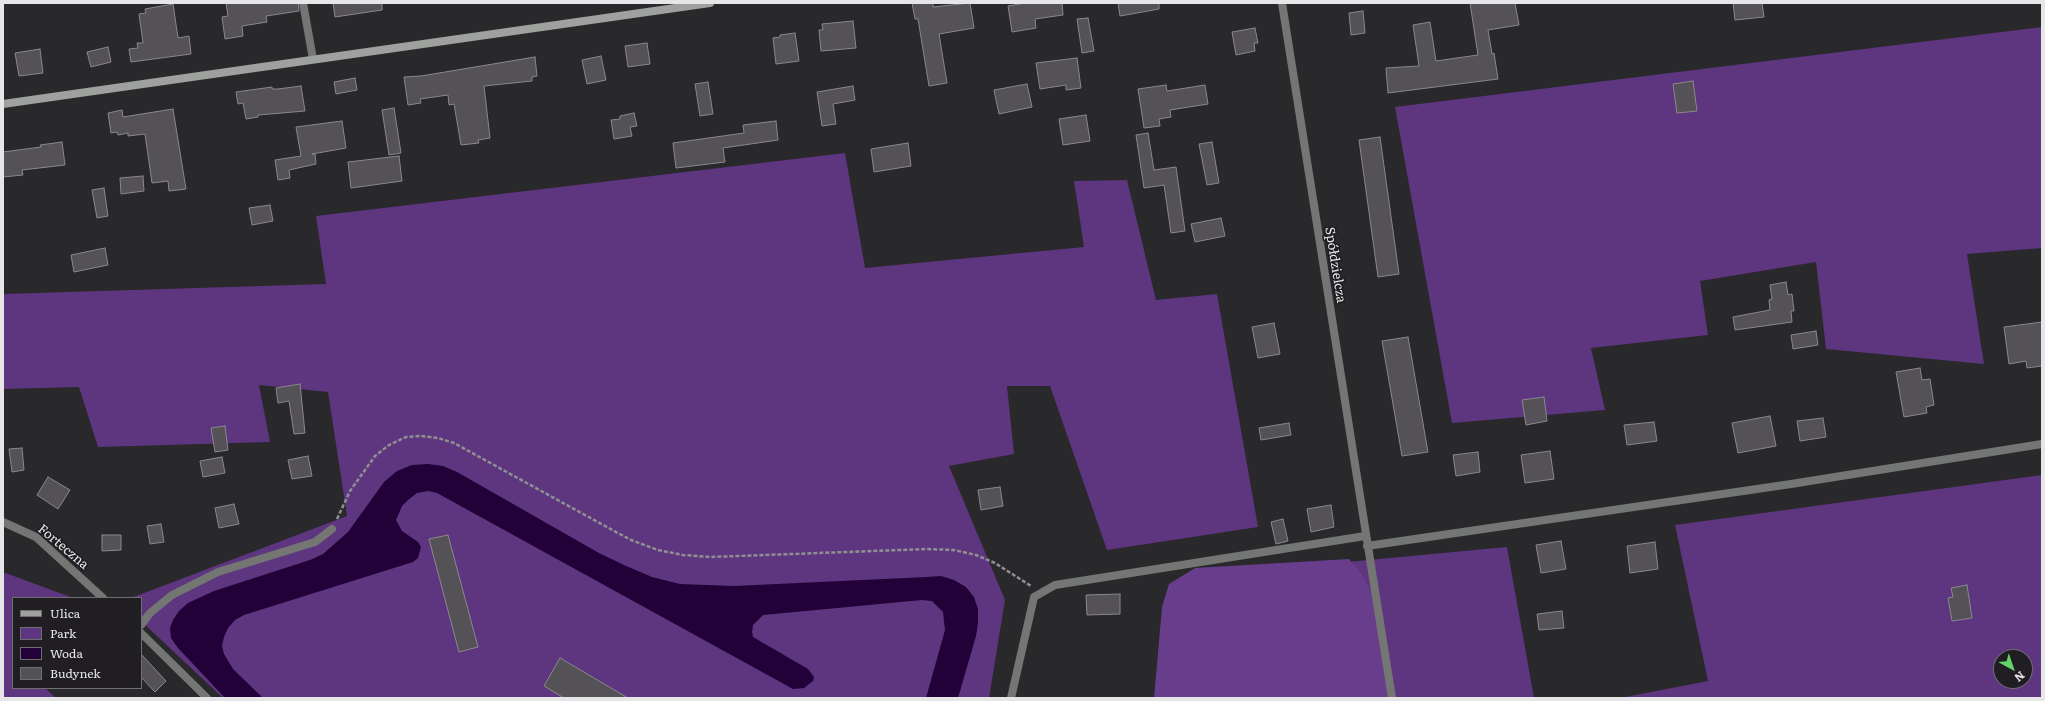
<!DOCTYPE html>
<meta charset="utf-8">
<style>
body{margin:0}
#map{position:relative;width:2045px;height:701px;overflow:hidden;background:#29282b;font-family:Literata,serif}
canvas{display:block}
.frame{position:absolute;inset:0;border:4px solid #e6e5e7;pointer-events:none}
.legend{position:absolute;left:12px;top:597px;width:130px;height:92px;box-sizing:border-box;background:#201e22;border:1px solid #6f6e71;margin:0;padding:5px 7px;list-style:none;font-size:12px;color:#e6e5e7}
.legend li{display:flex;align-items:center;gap:8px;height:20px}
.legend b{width:20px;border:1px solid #6f6e71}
.north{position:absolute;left:1993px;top:649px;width:40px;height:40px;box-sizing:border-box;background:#201e22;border:1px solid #6f6e71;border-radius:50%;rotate:140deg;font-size:11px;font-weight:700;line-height:16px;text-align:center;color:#e6e5e7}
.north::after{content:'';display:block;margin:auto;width:14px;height:18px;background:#65d467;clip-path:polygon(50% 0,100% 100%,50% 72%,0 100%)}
</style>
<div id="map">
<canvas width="2045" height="701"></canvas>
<div class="frame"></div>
<ul class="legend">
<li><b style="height:5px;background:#9fa19f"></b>Ulica</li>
<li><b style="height:11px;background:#5e357f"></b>Park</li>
<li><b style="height:11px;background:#220038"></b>Woda</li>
<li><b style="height:11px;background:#545256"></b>Budynek</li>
</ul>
<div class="north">N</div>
</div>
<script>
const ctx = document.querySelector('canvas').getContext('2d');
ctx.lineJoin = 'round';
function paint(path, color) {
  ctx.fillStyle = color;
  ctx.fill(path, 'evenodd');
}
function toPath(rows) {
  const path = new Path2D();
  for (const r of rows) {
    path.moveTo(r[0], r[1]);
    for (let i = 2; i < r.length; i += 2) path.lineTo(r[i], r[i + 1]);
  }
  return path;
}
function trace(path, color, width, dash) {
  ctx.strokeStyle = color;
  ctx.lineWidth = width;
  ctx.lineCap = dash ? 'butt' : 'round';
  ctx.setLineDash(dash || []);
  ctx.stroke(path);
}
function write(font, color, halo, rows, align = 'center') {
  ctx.font = font + ' Literata,serif';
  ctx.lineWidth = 3.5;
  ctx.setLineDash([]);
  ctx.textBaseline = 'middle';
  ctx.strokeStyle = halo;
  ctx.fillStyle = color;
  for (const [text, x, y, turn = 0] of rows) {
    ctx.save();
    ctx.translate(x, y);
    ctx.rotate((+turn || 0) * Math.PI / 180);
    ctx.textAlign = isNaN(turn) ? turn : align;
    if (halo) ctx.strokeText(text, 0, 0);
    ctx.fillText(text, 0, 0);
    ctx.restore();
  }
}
paint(toPath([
 [2042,27,2042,248,1967,254,1984,364,1826,349,1816,262,1700,281,1708,335,1591,348,1605,410,1452,423,1395,107],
 [845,153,865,268,1084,247,1074,181,1127,180,1156,300,1217,294,1258,527,1107,550,1050,386,1007,386,1014,454,949,466,1005,600,989,698,223,698,141,621,141,598,131,598,347,516,328,392,259,385,270,442,98,447,79,387,3,389,3,294,326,284,316,216],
 [2042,475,2042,698,1620,698,1708,681,1675,525],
 [2001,657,2025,657,2025,681,2001,681],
 [1507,547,1534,698,1185,698,1198,576],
 [3,572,73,598,13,598,13,688,45,688,56,698,3,698]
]), '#5e357f');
paint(toPath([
 [1349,559,1359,570,1375,598,1394,698,1154,698,1162,607,1169,584,1195,568]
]), '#683d8b');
paint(toPath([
 [428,464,443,466,457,472,599,553,626,566,652,577,680,584,734,586,927,577,941,576,954,580,966,587,974,597,978,609,978,623,976,636,958,698,926,698,945,630,943,612,932,601,922,600,763,615,753,625,752,632,753,637,808,669,814,677,813,681,804,688,793,689,437,493,428,491,417,493,408,500,402,506,396,520,402,531,418,542,421,547,418,558,413,562,244,615,235,620,228,628,224,637,222,646,224,654,233,669,263,698,225,698,178,648,171,638,170,628,173,620,179,611,188,603,214,591,310,560,323,554,348,532,384,482,397,471,412,465]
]), '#220038');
const building = toPath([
 [226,3,298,3,299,11,266,16,267,22,242,26,243,36,225,39,222,17,228,16,226,3],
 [333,3,382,3,382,10,335,17,333,3],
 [912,3,933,3,933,7,970,3,974,28,939,34,947,83,929,86,918,19,915,19,912,3],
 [1025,3,1062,3,1063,15,1035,19,1036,28,1012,32,1008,6,1025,3],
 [1118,3,1159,3,1159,9,1120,16,1118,3],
 [1470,3,1515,3,1519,25,1488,30,1492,54,1494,53,1498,79,1388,93,1386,68,1419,66,1413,25,1430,22,1436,61,1478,55,1470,3],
 [1733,3,1762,3,1764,17,1735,20,1733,3],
 [173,4,178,38,189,36,191,54,131,62,129,49,138,48,137,43,143,43,139,14,146,13,145,9,173,4],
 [1363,11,1365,33,1351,35,1349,13,1363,11],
 [1088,18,1094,51,1082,53,1077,19,1088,18],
 [853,21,856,48,821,51,819,30,823,30,822,24,853,21],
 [1255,28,1258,43,1254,43,1255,51,1236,55,1232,32,1255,28],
 [795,33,799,61,776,64,773,38,780,37,780,35,795,33],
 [647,43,650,64,628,67,625,46,647,43],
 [108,47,111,62,91,67,87,52,108,47],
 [40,49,43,73,19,76,15,53,40,49],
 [601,56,606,80,587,84,582,60,601,56],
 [535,57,537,76,532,77,532,81,484,86,490,138,478,140,479,143,461,145,454,104,449,105,448,95,420,99,421,103,408,105,404,77,421,76,535,57],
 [1077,58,1081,88,1066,90,1066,85,1040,89,1036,63,1077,58],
 [355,78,357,90,336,94,334,82,355,78],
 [1693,81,1697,111,1677,113,1673,84,1693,81],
 [708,82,713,114,700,116,695,84,708,82],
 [1027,84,1032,107,999,114,994,90,1027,84],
 [1166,85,1167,91,1205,85,1208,104,1170,110,1171,117,1159,119,1160,126,1144,128,1138,89,1166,85],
 [301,86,305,111,258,115,258,117,246,119,243,103,238,104,236,92,272,87,272,89,278,89,301,86],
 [853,86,855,100,833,104,836,124,822,126,817,92,853,86],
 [394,108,401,153,389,155,382,110,394,108],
 [173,109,186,189,169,191,168,181,152,183,145,134,128,136,128,133,118,135,117,132,111,133,108,113,122,110,123,117,173,109],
 [634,113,637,126,630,127,632,136,614,139,611,120,620,119,620,116,634,113],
 [1086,115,1090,141,1063,145,1059,119,1086,115],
 [342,121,346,148,312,154,315,154,316,164,289,170,290,178,278,180,275,160,301,156,296,127,342,121],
 [776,121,778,140,723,148,725,162,676,168,673,143,744,133,743,125,776,121],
 [1148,133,1154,170,1176,167,1185,231,1171,233,1164,185,1144,188,1136,135,1148,133],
 [1380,137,1399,274,1378,277,1359,140,1380,137],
 [62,142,65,165,22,170,23,175,3,177,3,152,41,147,40,145,62,142],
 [1212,142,1219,183,1207,185,1199,144,1212,142],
 [908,143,911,166,874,172,871,149,908,143],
 [399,156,402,181,351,188,348,162,399,156],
 [143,176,144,191,121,194,120,178,143,176],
 [104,188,108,216,97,218,92,190,104,188],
 [270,205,273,221,252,225,249,208,270,205],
 [1221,218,1225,236,1195,242,1191,224,1221,218],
 [105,248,108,265,74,272,71,255,105,248],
 [1786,282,1788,295,1792,294,1794,311,1791,311,1792,322,1735,330,1733,317,1770,310,1769,300,1772,299,1770,285,1786,282],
 [2042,322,2042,366,2027,368,2026,361,2009,364,2004,327,2042,322],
 [1274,323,1280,354,1258,358,1252,327,1274,323],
 [1816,331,1818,345,1793,349,1791,335,1816,331],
 [1408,337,1428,452,1402,456,1382,341,1408,337],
 [1920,368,1922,380,1930,379,1934,405,1926,407,1927,413,1904,417,1896,372,1920,368],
 [300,384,305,433,294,434,289,401,278,403,276,388,300,384],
 [1544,397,1547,421,1526,425,1522,400,1544,397],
 [1770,416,1776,446,1738,453,1732,423,1770,416],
 [1823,418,1826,437,1800,441,1797,421,1823,418],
 [1654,422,1657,441,1627,445,1624,425,1654,422],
 [1289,423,1291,435,1261,440,1259,428,1289,423],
 [225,426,228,450,215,452,211,428,225,426],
 [22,448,24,470,12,472,9,449,22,448],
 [1550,451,1554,479,1525,483,1521,455,1550,451],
 [1478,452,1480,472,1456,476,1453,455,1478,452],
 [308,456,312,476,292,479,288,460,308,456],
 [222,457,225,473,203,477,200,461,222,457],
 [48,477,70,490,58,509,37,495,48,477],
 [1000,487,1003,506,981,510,978,490,1000,487],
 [234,504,239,524,219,528,215,508,234,504],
 [1331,505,1334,527,1311,532,1307,509,1331,505],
 [1283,519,1288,541,1276,544,1271,522,1283,519],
 [161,524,164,542,150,544,147,526,161,524],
 [102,535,121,535,121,550,102,551,102,535],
 [448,535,478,647,459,652,429,539,448,535],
 [1561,541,1566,569,1541,573,1536,545,1561,541],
 [1655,542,1658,569,1630,573,1627,546,1655,542],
 [1967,585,1972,618,1952,621,1948,598,1953,597,1951,588,1967,585],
 [1120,594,1120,614,1087,615,1086,595,1120,594],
 [1562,611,1564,628,1539,630,1537,614,1562,611],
 [141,654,166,681,155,692,141,677,141,654],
 [560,658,628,698,564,698,544,686,560,658]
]);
paint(building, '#545256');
trace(building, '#8a888d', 1);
trace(toPath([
 [337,519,350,491,375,456,389,445,406,437,421,436,438,438,454,443,605,526,631,540,658,550,683,555,711,557,927,549,954,550,976,555,995,563,1031,586]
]), '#908f91', 2.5, [4, 2]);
trace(toPath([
 [303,3,313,59]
]), '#747674', 8);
trace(toPath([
 [1282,3,1392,698],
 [3,522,36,537,103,598],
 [1367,546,1791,484,2042,444],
 [141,625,150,613,172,595,218,572,315,542,332,529],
 [141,633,207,698],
 [1011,698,1034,597,1055,585,1365,536]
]), '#747674', 8);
trace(toPath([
 [3,104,710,3]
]), '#9fa19f', 8);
write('13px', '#e6e5e7', '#201e22', [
 ["Spółdzielcza",1335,265,81],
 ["Forteczna",63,547,40]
]);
</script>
